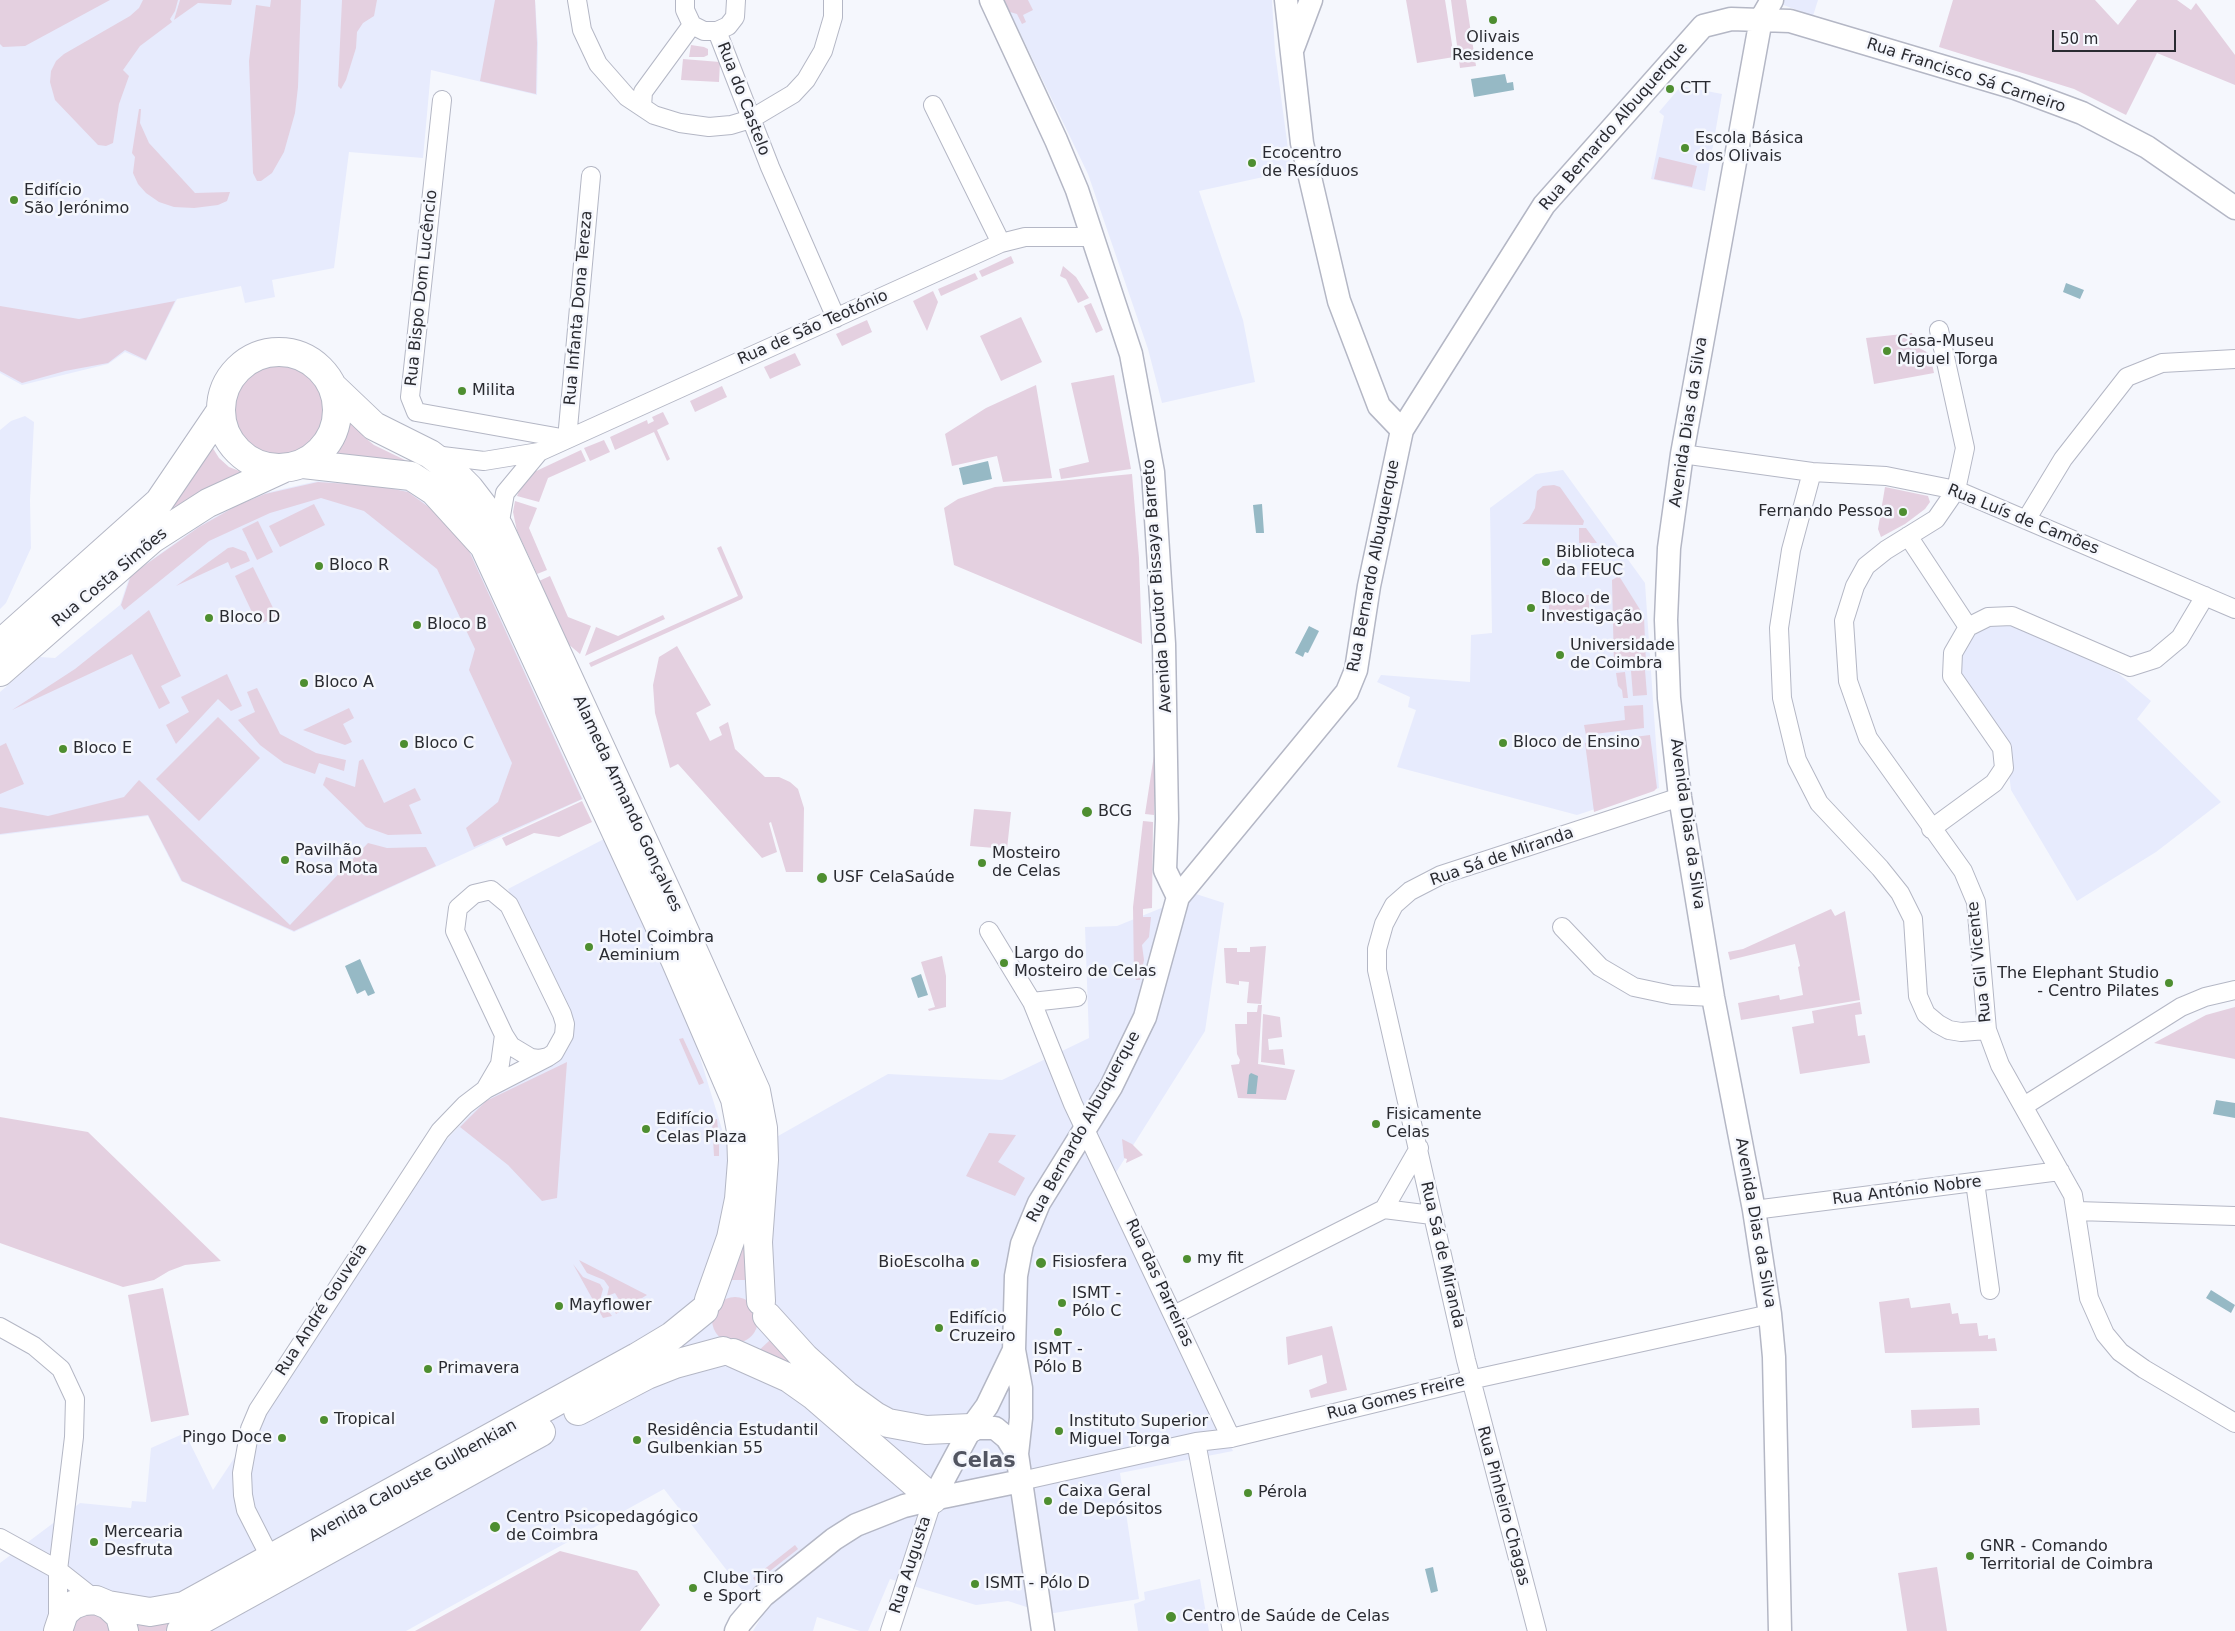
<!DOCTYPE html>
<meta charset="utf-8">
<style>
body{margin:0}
#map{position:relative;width:2235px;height:1631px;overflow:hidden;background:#f5f7fd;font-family:"DejaVu Sans",sans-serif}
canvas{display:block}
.scale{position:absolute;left:2052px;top:30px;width:124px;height:22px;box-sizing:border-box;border:2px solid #2a2b31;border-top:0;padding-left:6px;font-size:15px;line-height:18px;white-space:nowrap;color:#2a2b31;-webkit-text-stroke:4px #f5f7fd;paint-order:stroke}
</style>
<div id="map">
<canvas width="2235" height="1631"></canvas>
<div class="scale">50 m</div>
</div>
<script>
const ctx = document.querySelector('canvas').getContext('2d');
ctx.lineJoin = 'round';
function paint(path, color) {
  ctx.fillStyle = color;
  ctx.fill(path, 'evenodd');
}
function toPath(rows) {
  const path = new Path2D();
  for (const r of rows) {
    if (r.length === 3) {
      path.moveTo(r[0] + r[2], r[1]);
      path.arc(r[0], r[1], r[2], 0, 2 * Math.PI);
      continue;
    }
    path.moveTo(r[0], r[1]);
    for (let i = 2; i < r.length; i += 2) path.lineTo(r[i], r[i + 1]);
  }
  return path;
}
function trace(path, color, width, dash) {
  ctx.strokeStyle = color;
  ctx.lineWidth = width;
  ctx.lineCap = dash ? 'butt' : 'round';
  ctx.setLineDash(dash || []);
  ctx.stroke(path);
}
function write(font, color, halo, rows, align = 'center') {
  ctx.font = font + ' "DejaVu Sans",sans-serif';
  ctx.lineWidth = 5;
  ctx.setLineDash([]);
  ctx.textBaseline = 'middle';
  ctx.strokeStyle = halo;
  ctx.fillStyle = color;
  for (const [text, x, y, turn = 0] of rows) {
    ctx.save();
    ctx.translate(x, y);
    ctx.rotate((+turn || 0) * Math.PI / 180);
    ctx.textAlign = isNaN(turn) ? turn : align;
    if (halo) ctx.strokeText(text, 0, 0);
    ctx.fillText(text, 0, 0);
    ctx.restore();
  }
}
paint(toPath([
 [0,0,535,0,538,43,537,95,431,70,423,158,349,152,334,268,272,280,275,297,245,303,241,286,177,299,146,361,125,352,108,364,22,385,0,373],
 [1004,0,1272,0,1275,52,1291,171,1199,191,1243,320,1255,382,1162,403,1148,349,1088,174],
 [1770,0,1818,0,1813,16],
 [1681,86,1722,94,1705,191,1651,179,1664,116,1659,112],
 [25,416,34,422,30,500,31,548,6,603,0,609,0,430,11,421],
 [1563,470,1645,583,1659,788,1577,815,1397,767,1416,710,1408,707,1410,697,1377,682,1381,675,1470,682,1471,635,1492,633,1490,508,1536,474],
 [318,481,379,485,409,491,427,502,466,542,583,799,294,932,181,881,148,816,0,835,0,692,40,657,55,658,120,605,130,575,199,526,238,504,265,493],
 [2007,621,2119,674,2151,701,2137,719,2221,802,2156,852,2077,901,2011,790,2005,740,1957,673,1959,655,1968,637,1985,625],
 [604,839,673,969,732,1162,888,1074,1002,1080,1089,1038,1085,927,1117,926,1196,894,1224,903,1205,1031,1105,1190,1233,1451,1120,1473,1139,1599,1048,1614,1008,1601,976,1605,890,1579,868,1631,860,1631,817,1617,813,1631,753,1631,762,1616,664,1489,406,1631,0,1631,0,1563,80,1503,131,1508,132,1501,146,1502,151,1448,185,1433,213,1490,444,1142,490,1094,561,1058,574,1035,571,1021,508,889],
 [1200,1579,1209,1631,1138,1631,1134,1604,1145,1600,1144,1592]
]), '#e7ebfd');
paint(toPath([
 [0,0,110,0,25,46,3,47,0,44],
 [143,0,178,0,175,11,170,19,172,22,140,46,123,70,129,76,119,104,113,143,106,146,98,145,55,100,50,82,51,71,56,61,64,54,130,16,139,8],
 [180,0,232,0,231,5,198,3,174,20],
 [271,0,301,0,298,87,295,113,284,152,272,173,261,181,257,181,253,173,249,61,256,5,270,7],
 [342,0,377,0,374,16,363,23,357,32,356,48,346,80,341,89,338,86],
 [495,0,535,0,537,43,536,94,480,81],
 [1004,0,1028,0,1033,10,1023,15,1026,22,1022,24,1017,14,1010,12],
 [1406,0,1445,0,1454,57,1417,63],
 [1451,0,1466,0,1476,66,1460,68],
 [1953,0,2095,0,2118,25,2137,0,2177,0,2191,10,2196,3,2235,55,2235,85,2157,53,2126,115,2074,89,1939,47],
 [691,45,704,47,708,49,708,55,704,57,689,57],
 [683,59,720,62,719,82,681,80],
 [139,109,141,109,140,123,149,143,195,193,230,192,227,201,218,205,194,208,174,207,159,202,146,193,138,184,133,173,135,157,132,153],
 [1659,157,1697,166,1692,187,1654,179],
 [1011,256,1014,263,982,277,979,271],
 [1063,266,1076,277,1089,298,1078,303,1066,279,1060,276],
 [975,273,978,279,941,296,938,289],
 [933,291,938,302,927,331,913,301],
 [175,301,146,360,125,350,108,363,65,371,22,383,0,371,0,306,79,319],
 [1091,303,1103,330,1096,333,1084,306],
 [1021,317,1042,362,1001,381,980,336],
 [867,320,872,332,842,346,836,334],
 [1912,333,1916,346,1930,354,1934,373,1874,384,1866,338],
 [795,353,801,365,770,379,764,367],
 [277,411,46],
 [1114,375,1131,469,1061,479,1059,469,1089,462,1071,383],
 [1036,385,1052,478,1003,482,997,456,952,466,945,434,986,408],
 [722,386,727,397,695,412,690,401],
 [663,412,669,424,657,430,670,459,667,461,654,432,615,450,610,437,647,420,648,424,654,421,652,417],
 [349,414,366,429,363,436,374,445,409,462,409,467,330,459,342,441],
 [604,440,610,452,590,461,584,448],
 [209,442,219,458,229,467,247,474,174,513,165,505],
 [581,450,586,461,548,478,539,502,517,496,521,486,532,473],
 [1132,474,1139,558,1142,644,954,565,944,508,958,499,995,487],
 [318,482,379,486,408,492,441,516,465,542,582,799,474,847,466,828,498,802,512,763,469,670,475,649,437,569,364,511,321,498,270,513,209,541,124,610,121,605,131,575,199,527,238,505,265,494],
 [1554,485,1560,487,1584,521,1583,525,1522,524,1529,519,1535,508,1537,491,1543,486],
 [1885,487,1928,496,1930,502,1925,509,1905,524,1881,537,1878,529],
 [515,501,537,508,529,528,547,570,537,574,517,531,513,512],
 [314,504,325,525,280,547,269,526],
 [258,521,273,552,257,560,242,529],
 [1579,528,1586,528,1597,543,1579,543],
 [721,546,743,597,742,599,591,667,589,663,738,596,717,548],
 [233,547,246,552,250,561,231,569,228,562,176,586,228,548],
 [253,567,277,616,258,625,235,576],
 [550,576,568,617,591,626,580,654,567,643,539,581],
 [1619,576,1644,616,1646,665,1614,667,1612,580],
 [1549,595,1589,595,1589,621,1549,622],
 [149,610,181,676,161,686,170,703,159,709,132,654,12,710,75,669],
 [663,615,665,619,585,656,596,627,618,636],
 [677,646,711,705,696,713,710,741,722,735,719,727,728,722,735,749,765,777,779,777,790,782,798,789,804,808,803,872,786,872,771,822,769,823,777,852,762,858,678,764,670,768,655,713,653,685,659,657],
 [1645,670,1647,695,1633,696,1631,671],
 [1625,672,1628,698,1623,698,1622,690,1618,686,1616,673],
 [227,674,242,706,231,711,218,699,176,744,166,725,189,712,181,697],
 [257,688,280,734,316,753,346,760,344,771,319,763,315,774,284,763,260,745,238,720,255,712,247,692],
 [1643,705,1644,728,1586,735,1584,725,1625,720,1624,706],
 [349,708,354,718,343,724,352,742,345,745,303,730],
 [218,717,260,758,199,821,156,779],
 [1650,735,1657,788,1654,791,1594,812,1585,743],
 [6,743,24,784,0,794,0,746],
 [1154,755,1156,764,1154,815,1145,814],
 [363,759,384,803,415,788,421,800,409,805,422,834,388,835,366,827,323,785,326,777,355,787,359,761],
 [139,780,290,925,368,843,387,848,426,847,436,866,294,931,182,881,148,815,0,834,0,807,48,816,124,797],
 [582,801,592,822,559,837,534,833,506,846,502,838],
 [974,809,1011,812,1007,849,970,846],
 [1143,821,1153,822,1152,908,1143,909,1143,917,1151,917,1149,937,1142,945,1144,960,1140,980,1136,980,1134,975,1133,907],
 [1831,909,1835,916,1845,911,1860,1000,1741,1020,1738,1003,1779,995,1780,1000,1803,995,1798,967,1800,966,1795,944,1730,960,1728,952,1743,949],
 [1266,946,1261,1004,1247,1003,1249,982,1239,981,1239,985,1226,983,1224,948,1237,948,1237,952,1250,952,1250,947],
 [942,956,946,976,946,1007,929,1011,928,1009,935,1007,921,962],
 [1860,1002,1862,1014,1855,1015,1858,1036,1865,1035,1870,1063,1800,1074,1792,1027,1814,1023,1812,1011],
 [1258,1005,1262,1005,1258,1064,1295,1070,1286,1100,1238,1098,1231,1065,1239,1064,1240,1060,1237,1054,1235,1024,1247,1024,1247,1012,1257,1012],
 [2235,1007,2235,1059,2154,1043,2206,1015],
 [1263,1014,1280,1017,1282,1037,1268,1039,1269,1050,1283,1049,1285,1065,1261,1062],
 [683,1038,704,1083,699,1085,679,1039],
 [567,1062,557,1198,542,1201,508,1165,460,1127,486,1101],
 [0,1117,88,1132,221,1261,185,1265,169,1271,154,1280,123,1287,0,1243],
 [717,1119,719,1140,719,1156,714,1156,712,1120],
 [989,1133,1016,1135,998,1162,1025,1178,1015,1196,966,1176],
 [1122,1139,1132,1144,1143,1155,1126,1163,1127,1159,1124,1158],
 [737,1245,750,1247,747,1280,725,1280],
 [579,1260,647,1295,616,1314,612,1306,618,1298,615,1293,607,1296,609,1287,604,1280,587,1273],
 [573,1264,583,1277,600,1284,603,1289,600,1300,612,1316,603,1318],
 [163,1288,189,1415,151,1422,128,1295],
 [735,1320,23],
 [1909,1298,1911,1308,1950,1303,1952,1314,1958,1313,1960,1324,1977,1323,1979,1336,1988,1335,1988,1339,1995,1338,1997,1351,1885,1353,1879,1302],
 [1332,1326,1347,1390,1311,1398,1309,1390,1327,1383,1322,1355,1288,1365,1286,1337],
 [774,1331,796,1361,789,1369,754,1355,769,1341],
 [1979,1408,1980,1425,1912,1428,1911,1410],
 [795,1545,798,1549,756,1582,753,1578],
 [560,1551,637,1571,660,1605,640,1631,415,1631],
 [1937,1567,1947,1631,1907,1631,1898,1573],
 [234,1592,165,1631,130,1631,130,1617],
 [82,1611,104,1612,114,1631,70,1631,73,1619]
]), '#e4d0e0');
paint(toPath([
 [1505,74,1507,83,1513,82,1514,90,1474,97,1471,79],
 [2066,283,2084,290,2080,299,2063,292],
 [988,461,992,479,963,485,959,468],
 [1262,504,1264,533,1256,533,1253,505],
 [1309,626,1319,631,1308,653,1305,652,1303,657,1295,653],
 [360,959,375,993,368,996,365,990,357,994,345,966],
 [921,974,928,995,918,998,911,978],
 [1251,1073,1258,1076,1256,1094,1247,1094,1249,1075],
 [2216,1100,2235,1103,2235,1118,2213,1114],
 [2211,1290,2235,1305,2231,1313,2206,1298],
 [1433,1567,1438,1591,1431,1593,1425,1569]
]), '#96b9c5');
const minor = toPath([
 [577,0,582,30,598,64,627,97,654,115,680,123,709,127,731,125,751,119,793,94,806,80,823,51,833,17,833,0],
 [685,0,685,10,692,25,704,31,717,31,728,26,735,17,736,0],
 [717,31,770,167,836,318],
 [442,100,410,397,416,412,567,439,591,176],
 [933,105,1001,243],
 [642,107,643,92,692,25],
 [1939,330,1965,448,1956,490,1936,519,1886,550,1866,566,1855,586,1844,621,1848,681,1868,738,1963,871,1976,902,1987,1030,2000,1065,2073,1195,2089,1298,2105,1334,2120,1352,2144,1369,2235,1423],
 [1682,454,1812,472,1886,476,1956,490,2235,609],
 [434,455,484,461,539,452,1001,243,1025,237,1094,237],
 [1812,472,1791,550,1779,628,1782,698,1797,760,1819,803,1880,868,1900,893,1913,919,1918,996,1926,1014,1938,1024,1949,1030,1961,1032,1987,1030],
 [2026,520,2063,459,2127,377,2162,363,2235,359],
 [499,527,505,493,539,452],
 [1908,536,1968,627],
 [1931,829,1994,783,2004,768,2002,748,1952,676,1953,653,1968,627,1988,617,2012,616,2130,667,2155,659,2180,638,2205,596],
 [1562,927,1600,967,1634,987,1672,995,1713,997],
 [989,931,1032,1002,1073,1104,1231,1438],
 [1032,1002,1077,997],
 [486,1088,500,1064,504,1035],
 [2024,1106,2181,1007,2205,997,2235,990],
 [1975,1182,1990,1290],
 [1384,1209,1432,1215],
 [1754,1210,2060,1171],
 [2077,1211,2235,1216],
 [1174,1315,1384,1209,1419,1148],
 [0,1327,34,1346,61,1369,75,1399,74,1437,58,1570,58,1624],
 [1196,1442,1232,1631],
 [1021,1481,1196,1442,1231,1438,1470,1380,1770,1314],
 [0,1538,58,1570,96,1600],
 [271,1559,246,1510,243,1495,242,1473,250,1429,258,1410,440,1131,465,1105,486,1089,548,1057,554,1053,564,1035,565,1024,562,1014,509,905,491,890,474,894,458,908,455,931,504,1035,511,1046,531,1058,539,1059,548,1057],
 [890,1631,933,1499],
 [1537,1631,1466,1360,1377,970,1377,949,1384,924,1394,905,1410,891,1441,875,1680,797]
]);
const tertiary = toPath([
 [991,0,1056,140,1077,190,1131,354,1153,472,1164,644,1167,819,1165,870,1178,897],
 [1286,0,1302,143,1339,301,1379,406,1402,430],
 [1772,0,1761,19,1682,454,1669,548,1666,620,1669,698,1680,797,1713,997,1754,1210,1770,1314,1774,1357,1780,1631],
 [1293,48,1311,0],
 [971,1428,987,1406,1014,1350],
 [1017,1454,1021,1418,1021,1388,1014,1350,1016,1276,1022,1244,1039,1203,1111,1087,1145,1017,1178,897,1347,692,1356,670,1369,586,1402,430,1544,205,1703,26,1731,19,1790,21,2015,88,2082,113,2147,147,2235,208],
 [1021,1481,933,1499,971,1428,995,1428,1007,1438,1017,1454,1043,1631],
 [736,1631,740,1623,763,1596,834,1539,856,1525,904,1506,933,1499]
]);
const primary = toPath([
 [279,410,58],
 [333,387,374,426,430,454,450,469,469,488,499,527,672,903,756,1091,763,1128,764,1160,758,1242,761,1301],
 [303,464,411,476,434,491,484,546,676,962,735,1099,741,1131,742,1161,739,1199,731,1238,709,1300],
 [0,644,159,502,220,412],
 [0,672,152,539,208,503,282,469],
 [767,1316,805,1358,846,1395,875,1416,888,1423,926,1430,971,1428],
 [733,1353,789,1378,813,1395,933,1499],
 [578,1411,647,1375,675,1364,723,1351],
 [108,1605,150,1612,184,1606,637,1357,672,1336,704,1310],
 [58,1631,64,1613,73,1605,84,1601,96,1600,108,1605,120,1616,124,1631],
 [181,1631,541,1432]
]);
trace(minor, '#b4b7c5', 20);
trace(tertiary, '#b4b7c5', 25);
trace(primary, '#b4b7c5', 30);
trace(minor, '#fff', 18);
trace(tertiary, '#fff', 22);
trace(primary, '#fff', 28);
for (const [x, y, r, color] of [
 [1493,20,5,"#4e8e30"],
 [1670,89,5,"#4e8e30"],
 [1685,148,5,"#4e8e30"],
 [1252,163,5,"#4e8e30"],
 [14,200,5,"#4e8e30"],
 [1887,351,5,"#4e8e30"],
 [462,391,5,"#4e8e30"],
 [1903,512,5,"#4e8e30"],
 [1546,562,5,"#4e8e30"],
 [319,566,5,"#4e8e30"],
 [1531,608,5,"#4e8e30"],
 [209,618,5,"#4e8e30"],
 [417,625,5,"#4e8e30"],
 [1560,655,5,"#4e8e30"],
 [304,683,5,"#4e8e30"],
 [1503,743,5,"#4e8e30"],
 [404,744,5,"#4e8e30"],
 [63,749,5,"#4e8e30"],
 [1087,812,6,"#4e8e30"],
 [285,860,5,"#4e8e30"],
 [982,863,5,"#4e8e30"],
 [822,878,6,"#4e8e30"],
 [589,947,5,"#4e8e30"],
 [1004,963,5,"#4e8e30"],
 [2169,983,5,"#4e8e30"],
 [1376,1124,5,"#4e8e30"],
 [646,1129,5,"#4e8e30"],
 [1187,1259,5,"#4e8e30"],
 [975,1263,5,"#4e8e30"],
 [1041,1263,6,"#4e8e30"],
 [1062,1303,5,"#4e8e30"],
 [559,1306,5,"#4e8e30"],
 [939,1328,5,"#4e8e30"],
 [1058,1332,5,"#4e8e30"],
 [428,1369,5,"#4e8e30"],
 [324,1420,5,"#4e8e30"],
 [1059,1431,5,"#4e8e30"],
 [282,1438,5,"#4e8e30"],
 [637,1440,5,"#4e8e30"],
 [1248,1493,5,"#4e8e30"],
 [1048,1501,5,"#4e8e30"],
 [495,1527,6,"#4e8e30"],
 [94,1542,5,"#4e8e30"],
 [1970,1556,5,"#4e8e30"],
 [975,1584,5,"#4e8e30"],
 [693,1588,5,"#4e8e30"],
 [1171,1617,6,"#4e8e30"]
]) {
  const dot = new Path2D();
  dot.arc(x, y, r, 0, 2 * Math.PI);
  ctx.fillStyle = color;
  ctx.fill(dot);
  trace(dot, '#f5f7fd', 2);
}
write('16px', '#2a2b31', '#f5f7fd', [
 ["Olivais",1493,38,"center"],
 ["Residence",1493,56,"center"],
 ["CTT",1680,89],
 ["Escola Básica",1695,139],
 ["dos Olivais",1695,157],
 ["Ecocentro",1262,154],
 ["de Resíduos",1262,172],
 ["Edifício",24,191],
 ["São Jerónimo",24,209],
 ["Casa-Museu",1897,342],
 ["Miguel Torga",1897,360],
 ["Milita",472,391],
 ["Fernando Pessoa",1893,512,"right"],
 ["Biblioteca",1556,553],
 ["da FEUC",1556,571],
 ["Bloco R",329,566],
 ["Bloco de",1541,599],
 ["Investigação",1541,617],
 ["Bloco D",219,618],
 ["Bloco B",427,625],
 ["Universidade",1570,646],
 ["de Coimbra",1570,664],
 ["Bloco A",314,683],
 ["Bloco de Ensino",1513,743],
 ["Bloco C",414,744],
 ["Bloco E",73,749],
 ["BCG",1098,812],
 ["Pavilhão",295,851],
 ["Rosa Mota",295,869],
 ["Mosteiro",992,854],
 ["de Celas",992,872],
 ["USF CelaSaúde",833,878],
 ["Hotel Coimbra",599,938],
 ["Aeminium",599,956],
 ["Largo do",1014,954],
 ["Mosteiro de Celas",1014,972],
 ["The Elephant Studio",2159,974,"right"],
 ["- Centro Pilates",2159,992,"right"],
 ["Fisicamente",1386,1115],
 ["Celas",1386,1133],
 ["Edifício",656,1120],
 ["Celas Plaza",656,1138],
 ["my fit",1197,1259],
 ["BioEscolha",965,1263,"right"],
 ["Fisiosfera",1052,1263],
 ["ISMT -",1072,1294],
 ["Pólo C",1072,1312],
 ["Mayflower",569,1306],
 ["Edifício",949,1319],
 ["Cruzeiro",949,1337],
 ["ISMT -",1058,1350,"center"],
 ["Pólo B",1058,1368,"center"],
 ["Primavera",438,1369],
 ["Tropical",334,1420],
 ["Instituto Superior",1069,1422],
 ["Miguel Torga",1069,1440],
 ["Residência Estudantil",647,1431],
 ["Gulbenkian 55",647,1449],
 ["Pingo Doce",272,1438,"right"],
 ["Caixa Geral",1058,1492],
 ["de Depósitos",1058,1510],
 ["Pérola",1258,1493],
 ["Centro Psicopedagógico",506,1518],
 ["de Coimbra",506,1536],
 ["Mercearia",104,1533],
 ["Desfruta",104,1551],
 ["GNR - Comando",1980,1547],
 ["Territorial de Coimbra",1980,1565],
 ["Clube Tiro",703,1579],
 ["e Sport",703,1597],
 ["ISMT - Pólo D",985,1584],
 ["Centro de Saúde de Celas",1182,1617]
], 'left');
write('16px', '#2a2b31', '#f5f7fd', [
 ["Rua Francisco Sá Carneiro",1966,76,18],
 ["Rua do Castelo",743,99,69],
 ["Rua Bernardo Albuquerque",1614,127,-49],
 ["Rua Bispo Dom Lucêncio",422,288,-84],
 ["Rua Infanta Dona Tereza",579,308,-85],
 ["Rua de São Teotónio",813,328,-24],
 ["Avenida Dias da Silva",1689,422,-81],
 ["Rua Luís de Camões",2023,520,22],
 ["Rua Bernardo Albuquerque",1374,566,-79],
 ["Rua Costa Simões",110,578,-40],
 ["Avenida Doutor Bissaya Barreto",1158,586,-94],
 ["Alameda Armando Gonçalves",627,804,65],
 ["Avenida Dias da Silva",1687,824,82],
 ["Rua Sá de Miranda",1502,857,-19],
 ["Rua Gil Vicente",1980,962,-96],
 ["Rua Bernardo Albuquerque",1084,1127,-61],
 ["Rua António Nobre",1907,1191,-7],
 ["Avenida Dias da Silva",1755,1223,80],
 ["Rua Sá de Miranda",1442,1255,77],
 ["Rua das Parreiras",1159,1283,65],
 ["Rua André Gouveia",322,1310,-57],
 ["Rua Gomes Freire",1396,1398,-14],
 ["Avenida Calouste Gulbenkian",413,1481,-29],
 ["Rua Pinheiro Chagas",1503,1506,75],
 ["Rua Augusta",911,1565,-72]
]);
write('bold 21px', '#525561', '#f5f7fd', [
 ["Celas",984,1462]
]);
</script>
